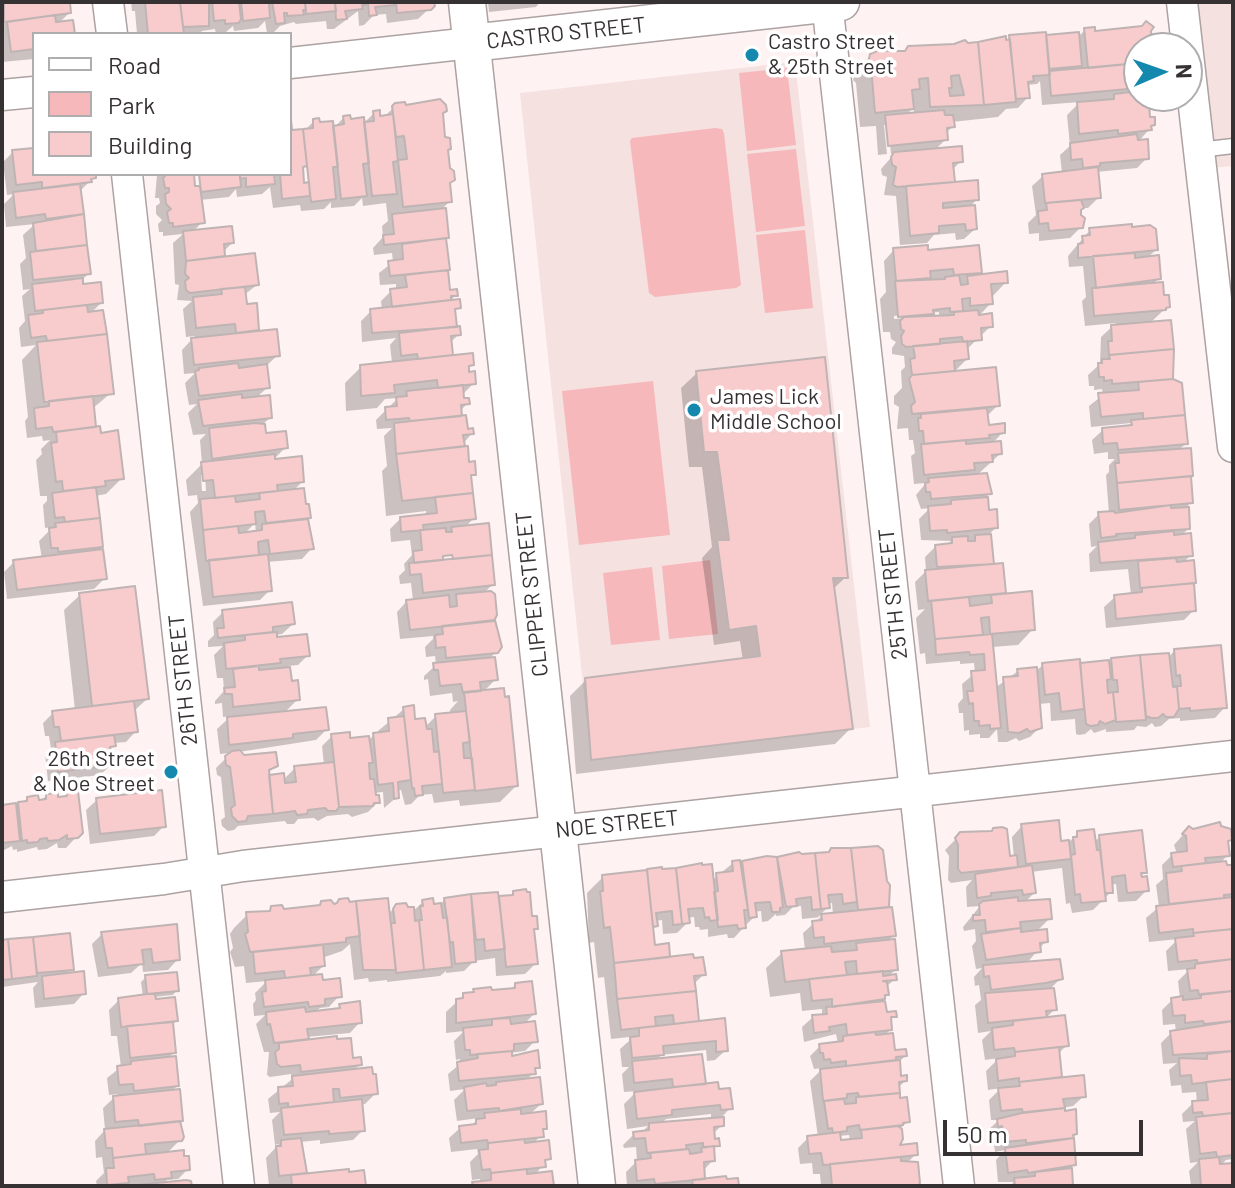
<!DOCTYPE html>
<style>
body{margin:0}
#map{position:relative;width:1235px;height:1188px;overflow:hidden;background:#fff2f2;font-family:Barlow,sans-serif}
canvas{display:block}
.frame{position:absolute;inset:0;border:4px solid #363132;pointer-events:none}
.legend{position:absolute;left:32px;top:32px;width:260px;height:144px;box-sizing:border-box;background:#fff;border:2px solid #afadad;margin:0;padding:10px 14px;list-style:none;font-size:24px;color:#363132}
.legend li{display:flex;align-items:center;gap:16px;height:40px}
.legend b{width:40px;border:2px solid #afadad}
.north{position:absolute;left:1123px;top:32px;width:80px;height:80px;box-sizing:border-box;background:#fff;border:2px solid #afadad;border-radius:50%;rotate:88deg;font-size:22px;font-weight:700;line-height:32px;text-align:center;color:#363132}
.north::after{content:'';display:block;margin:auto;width:28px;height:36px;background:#1489ad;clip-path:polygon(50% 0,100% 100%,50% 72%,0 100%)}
.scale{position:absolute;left:943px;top:1120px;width:200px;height:36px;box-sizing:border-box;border:4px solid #363132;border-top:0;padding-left:10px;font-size:24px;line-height:28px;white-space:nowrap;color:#363132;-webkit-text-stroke:6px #fff;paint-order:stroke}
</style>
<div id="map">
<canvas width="1235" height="1188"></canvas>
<div class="frame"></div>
<ul class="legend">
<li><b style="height:10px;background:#fff"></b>Road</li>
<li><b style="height:22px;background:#f6b8bb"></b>Park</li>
<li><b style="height:22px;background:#f8cccd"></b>Building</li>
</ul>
<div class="north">N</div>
<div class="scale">50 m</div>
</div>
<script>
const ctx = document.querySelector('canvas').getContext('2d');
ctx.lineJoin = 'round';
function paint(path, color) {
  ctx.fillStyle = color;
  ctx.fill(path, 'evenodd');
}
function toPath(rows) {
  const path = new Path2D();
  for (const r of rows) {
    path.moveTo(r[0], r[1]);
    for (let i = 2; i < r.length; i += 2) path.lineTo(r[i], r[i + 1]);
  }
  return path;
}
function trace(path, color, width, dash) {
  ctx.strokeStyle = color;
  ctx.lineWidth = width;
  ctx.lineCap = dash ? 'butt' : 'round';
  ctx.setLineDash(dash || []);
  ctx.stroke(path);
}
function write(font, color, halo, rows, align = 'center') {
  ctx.font = font + ' Barlow,sans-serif';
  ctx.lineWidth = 7;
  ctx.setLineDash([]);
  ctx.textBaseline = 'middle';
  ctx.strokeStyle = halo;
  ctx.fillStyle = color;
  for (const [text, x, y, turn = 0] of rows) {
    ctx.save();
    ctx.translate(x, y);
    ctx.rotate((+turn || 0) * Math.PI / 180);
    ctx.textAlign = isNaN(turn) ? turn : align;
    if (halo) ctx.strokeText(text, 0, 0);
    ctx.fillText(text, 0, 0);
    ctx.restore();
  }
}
paint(toPath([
 [1192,2,1233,2,1233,166,1211,168],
 [795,62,870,727,591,760,520,93]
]), '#f6e1e1');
paint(toPath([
 [787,68,796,145,747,151,739,73],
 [715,128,722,129,724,133,741,285,736,288,655,297,649,293,630,141,632,138],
 [796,149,805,226,756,232,747,154],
 [805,230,813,308,765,313,756,235],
 [653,381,670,535,579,545,562,391],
 [710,560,718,634,669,639,662,566],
 [652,567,660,640,611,645,603,573]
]), '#f6b8bb');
paint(toPath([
 [2,2,68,2,69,13,58,24,73,34,34,34,34,59,2,62],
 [131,2,431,2,433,5,418,19,387,23,386,14,374,15,364,25,359,26,358,11,334,29,327,29,326,21,296,24,294,22,280,26,273,33,267,33,265,21,258,28,234,31,233,26,226,32,216,34,215,29,202,31,199,34,137,34,135,11,132,11],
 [488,2,540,2,536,7,489,12],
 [1085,30,1150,48,1139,48,1139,96,1151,96,1151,102,1147,106,1148,120,1153,125,1138,142,1147,158,1137,168,1096,172,1099,197,1088,208,1081,208,1081,227,1070,238,1039,241,1039,233,1029,234,1028,223,1036,215,1032,186,1043,176,1062,173,1060,155,1070,146,1067,115,1080,102,1042,105,1040,81,1037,84,1027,85,1028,97,1018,108,1006,109,998,117,952,122,953,126,945,134,946,139,935,150,961,161,952,170,953,184,977,199,969,208,975,229,964,239,956,240,955,233,934,235,927,243,900,245,896,196,884,195,887,177,882,175,881,169,895,153,891,154,888,125,884,125,887,154,878,155,876,126,860,127,856,83,853,80,855,72,871,56,1004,43,1010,37,1078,37],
 [914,107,914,115,905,116],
 [396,105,441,114,450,201,444,207,448,292,456,295,448,303,459,307,453,312,455,329,459,334,450,343,452,357,472,364,467,369,474,383,462,395,463,400,468,403,460,411,466,431,472,433,459,449,474,474,469,479,474,518,464,528,493,584,484,593,492,618,497,651,489,659,496,679,483,692,516,786,500,802,460,806,459,800,434,803,432,794,420,795,411,804,405,805,401,790,396,790,397,797,384,808,383,792,374,793,378,802,368,812,352,817,348,814,327,816,318,821,314,818,298,819,294,824,287,824,285,821,238,826,234,830,228,831,222,826,221,820,225,817,221,777,217,775,216,768,231,753,220,754,217,729,231,716,223,717,222,703,215,704,215,701,224,691,223,678,217,678,214,655,223,646,208,647,208,641,214,635,213,622,223,612,293,624,282,634,275,635,276,639,308,655,298,665,288,666,290,683,298,699,284,713,327,729,316,740,239,752,243,758,276,765,267,774,267,777,283,780,295,768,324,765,322,746,332,736,349,740,368,741,374,735,379,735,378,731,404,709,413,722,424,728,436,716,450,715,450,710,458,701,453,702,452,693,430,696,428,679,424,680,424,676,436,665,435,656,426,657,425,647,433,639,433,636,400,639,397,612,407,601,413,601,411,583,400,584,399,576,405,570,404,564,412,555,410,540,391,542,390,529,400,519,426,516,426,511,386,516,382,471,387,466,384,436,392,428,377,429,376,420,398,398,385,399,377,408,346,411,345,383,361,367,392,363,390,345,396,338,362,342,361,321,371,311,382,310,381,301,391,291,396,290,396,284,380,285,379,273,393,262,392,253,374,255,373,248,383,237,382,226,388,221,386,203,363,206,362,198,354,206,331,208,331,202,324,209,301,211,300,205,273,208,270,187,262,194,237,197,236,189,229,197,200,200,202,222,193,232,232,243,223,252,223,259,257,285,244,295,245,307,255,306,258,333,278,355,266,366,268,387,256,398,270,418,263,424,264,435,286,447,272,461,302,482,292,492,309,518,306,521,312,548,302,559,267,562,270,590,260,600,203,606,190,512,198,503,197,495,188,496,186,480,202,464,200,440,206,434,193,435,188,413,197,404,189,405,185,383,195,373,184,374,182,350,195,336,186,337,183,309,192,301,177,300,179,285,175,284,173,243,183,234,163,236,163,232,159,232,158,224,162,220,156,214,156,206,160,203,159,198,155,198,157,175,152,174,290,174,290,132,304,131,314,121,332,130,344,117,362,125,374,113,378,118,384,117],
 [308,164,311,184,302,185,301,165],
 [201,174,202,187,193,188,192,176],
 [201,475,205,475,206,491,202,491],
 [255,523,256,533,243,535],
 [454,553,455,560,441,562,441,554],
 [34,150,34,174,94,174,94,177,79,192,89,273,81,281,82,287,101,303,90,314,111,393,92,409,95,429,122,478,106,494,95,496,101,546,95,552,105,578,94,589,7,599,4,572,14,562,42,559,39,541,53,527,45,528,43,505,47,501,47,496,40,496,36,460,42,454,41,449,50,440,43,441,42,436,27,438,25,421,28,417,22,360,36,345,21,347,19,328,25,321,22,296,30,289,23,290,20,264,26,258,23,235,35,224,6,227,4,204,14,194,7,195,3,162,13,152],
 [1090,230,1156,250,1147,258,1159,278,1152,285,1168,306,1149,324,1170,366,1186,443,1178,451,1191,502,1187,507,1188,529,1181,536,1191,555,1183,563,1194,610,1184,620,1106,628,1104,607,1115,597,1131,595,1128,569,1090,572,1089,554,1097,546,1091,547,1089,524,1099,514,1109,514,1106,475,1109,472,1109,465,1115,459,1108,459,1108,452,1094,454,1092,440,1103,430,1126,428,1131,423,1091,427,1089,406,1103,395,1102,389,1094,390,1094,386,1089,386,1088,375,1100,364,1101,337,1116,323,1085,326,1082,301,1086,297,1083,266,1069,267,1068,256],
 [894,250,926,252,980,272,975,277,1006,282,991,298,991,303,978,317,991,326,966,350,967,359,953,373,997,406,986,417,987,427,1003,432,992,444,1000,454,976,476,990,493,986,497,988,512,996,527,989,535,992,566,1004,593,1001,596,1033,629,1018,645,992,647,995,688,1018,671,1035,672,1043,665,1107,665,1112,660,1167,655,1168,658,1174,651,1225,707,1215,718,1180,721,1180,718,1169,719,1161,726,1155,727,1152,723,1146,727,1137,726,1134,730,1106,732,1106,729,1094,733,1091,729,1085,734,1079,735,1076,734,1075,719,1051,721,1050,703,1038,704,1040,727,1030,737,1019,741,1016,738,1007,742,998,742,997,729,989,738,980,738,980,734,969,735,969,730,964,731,963,713,959,713,958,704,963,698,962,684,975,673,974,663,960,664,960,661,926,664,925,653,920,654,916,618,925,609,918,610,915,582,926,571,925,557,935,547,946,546,951,541,921,540,919,519,930,508,921,509,916,495,926,483,914,484,911,456,915,453,913,440,909,440,908,428,897,429,899,407,894,404,894,396,902,388,901,371,905,367,904,356,892,354,892,348,896,342,891,339,890,332,883,332,880,299,886,292,884,261],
 [939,312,939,315,894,319,894,316],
 [697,373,846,577,832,590,851,728,835,744,576,774,570,696,586,680,743,661,740,641,714,645,702,558,712,547,702,467,689,467,681,388],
 [80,595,147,699,134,711,136,731,126,742,113,743,109,750,111,765,100,775,48,781,45,754,51,749,49,736,45,736,43,723,53,713,75,710,64,610],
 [67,794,80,833,66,848,58,848,57,843,47,849,38,850,37,847,17,852,17,849,13,850,12,846,2,851,2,807,14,808,28,798,37,802,47,796,56,799,62,799],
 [97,800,164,826,154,836,90,844,86,810],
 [1022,826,1059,843,1069,842,1078,833,1094,842,1100,837,1145,872,1137,880,1147,890,1136,901,1118,902,1116,884,1110,885,1111,892,1093,910,1072,913,1070,903,1066,904,1062,868,1031,872,1034,893,1024,903,1050,918,1036,932,1046,941,1026,964,1061,978,1048,991,1055,1009,1045,1019,1067,1045,1058,1054,1060,1080,1084,1096,1073,1106,1062,1108,1071,1137,1074,1164,1070,1169,1071,1186,1010,1186,1014,1182,998,1182,996,1160,1005,1150,995,1152,993,1136,988,1136,987,1131,999,1120,991,1120,989,1100,1001,1088,988,1090,986,1071,999,1058,985,1060,982,1040,991,1031,978,1033,975,1005,981,1000,979,985,975,986,974,977,982,968,976,969,972,946,976,941,975,929,964,931,963,927,980,906,967,907,966,887,972,880,951,883,948,880,949,856,945,850,961,834,1009,858,1014,858,1012,837],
 [1189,828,1230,840,1226,844,1228,855,1219,864,1225,867,1233,867,1233,1159,1226,1160,1220,1166,1233,1165,1233,1186,1191,1186,1189,1171,1198,1162,1190,1163,1186,1129,1195,1121,1183,1122,1182,1114,1193,1103,1197,1103,1196,1092,1182,1093,1181,1085,1171,1086,1169,1070,1177,1063,1163,1064,1161,1043,1171,1033,1176,1033,1175,1024,1163,1025,1162,1010,1172,1000,1180,999,1178,981,1190,969,1168,971,1166,951,1178,939,1149,942,1146,918,1159,907,1156,885,1163,879,1162,865,1172,855,1177,854,1174,845],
 [863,848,888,886,887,909,894,935,887,942,896,969,888,977,895,979,886,987,887,994,878,1004,885,1014,895,1016,889,1021,890,1030,884,1036,893,1052,905,1056,898,1063,900,1078,905,1081,897,1089,899,1100,908,1121,900,1129,899,1147,916,1154,906,1164,916,1186,821,1186,820,1174,813,1174,812,1163,800,1164,798,1148,808,1138,818,1137,810,1081,823,1068,814,1069,810,1056,820,1046,838,1044,836,1034,804,1042,802,1027,813,1017,822,1014,822,1009,802,1011,800,993,770,997,766,968,782,953,805,950,803,933,821,917,802,919,801,906,793,907,785,915,776,916,776,914,768,921,762,922,761,911,754,912,755,916,744,927,734,938,728,938,727,934,708,937,708,929,700,930,699,927,695,927,694,917,687,918,688,922,677,933,663,934,662,920,655,921,656,926,652,930,653,947,669,959,704,974,693,985,697,1023,726,1050,715,1060,707,1061,706,1050,661,1055,655,1061,718,1092,730,1108,722,1117,722,1125,712,1135,718,1145,712,1150,713,1160,703,1171,703,1181,737,1186,627,1186,626,1172,637,1161,636,1147,624,1148,623,1145,634,1134,641,1133,648,1126,627,1129,624,1104,637,1091,624,1092,622,1074,629,1067,622,1067,620,1049,629,1041,629,1037,611,1039,604,977,598,978,594,942,589,943,587,893,603,877,648,870,711,881,733,863,739,867,743,862,757,859,777,859],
 [832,903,833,915,818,917,828,907,827,904],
 [711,1114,711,1120,661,1124,666,1119],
 [849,1135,850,1141,839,1142,839,1136],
 [514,892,536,928,533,931,536,963,525,974,496,976,495,958,474,961,464,971,446,973,446,971,440,976,387,982,387,980,369,982,368,978,354,980,350,944,342,951,322,958,323,966,312,977,339,996,329,1007,320,1008,314,1013,335,1011,340,1006,360,1022,350,1033,306,1037,307,1042,360,1065,353,1071,376,1093,365,1104,361,1104,363,1130,353,1140,320,1144,320,1140,300,1142,305,1176,364,1186,269,1186,266,1158,279,1144,275,1145,272,1120,280,1112,270,1113,268,1099,291,1080,291,1074,270,1077,267,1075,269,1052,264,1052,256,1024,265,1015,254,1016,253,1004,256,1000,255,993,267,981,246,983,244,966,235,967,230,952,233,948,230,934,234,928,250,912,267,913,272,908,283,911,349,904,388,914,397,906,412,912,423,902,432,906,440,905,445,899,496,894,497,899,509,897],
 [175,926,178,959,168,970,143,972,142,963,131,973,98,977,92,944,102,934],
 [68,935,71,969,65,975,84,993,74,1004,35,1008,33,988,38,982,2,987,2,942],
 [146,977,177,990,173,995,153,997,176,1021,172,1025,174,1052,168,1059,177,1086,171,1092,181,1139,166,1154,188,1169,178,1179,167,1180,162,1186,190,1186,97,1186,96,1181,104,1173,102,1157,96,1158,95,1141,105,1130,103,1108,118,1094,109,1095,107,1078,121,1067,117,1036,111,1036,109,1010,119,1000,143,997,141,982],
 [515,985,534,1014,523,1025,535,1041,525,1051,510,1053,510,1058,538,1067,526,1081,541,1104,529,1115,545,1128,534,1144,548,1158,535,1175,551,1186,471,1186,481,1183,480,1179,472,1180,470,1162,478,1154,477,1149,451,1152,449,1138,460,1128,471,1126,479,1118,457,1121,454,1100,465,1089,450,1091,448,1074,460,1064,460,1059,456,1060,454,1041,464,1031,446,1033,446,1012,464,995,474,991,510,990]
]), '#0003');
const building = toPath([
 [4,2,70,2,71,13,4,22,4,2],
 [145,2,180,2,184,34,148,34,145,2],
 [180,2,209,2,209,26,183,27,180,2],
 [212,2,239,2,241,19,239,23,225,24,225,20,214,21,212,2],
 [241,2,269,2,270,18,243,21,241,2],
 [272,2,305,2,306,10,303,10,304,15,287,16,287,13,284,13,285,23,276,24,272,2],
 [305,2,335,2,336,11,306,14,305,2],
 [335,2,366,2,366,5,362,5,363,9,345,11,347,19,336,20,335,2],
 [368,2,396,2,396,5,375,7,377,15,369,16,368,2],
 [396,2,434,2,435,6,431,10,397,13,396,2],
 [55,15,56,22,73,20,75,34,34,34,34,49,11,52,7,22,55,15],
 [1146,21,1154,27,1151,31,1152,48,1139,48,1139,63,1088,68,1084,28,1095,27,1095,31,1142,26,1146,21],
 [1046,32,1050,75,1033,76,1034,81,1028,82,1030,98,1016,99,1009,35,1046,32],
 [1079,32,1082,66,1049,69,1046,35,1079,32],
 [1006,36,1006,40,1010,39,1016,102,984,105,978,42,1006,36],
 [965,40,968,43,978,42,984,105,930,107,928,78,919,79,920,89,912,90,914,109,875,113,871,67,868,63,870,54,877,51,905,51,908,46,954,44,965,40],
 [959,75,964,95,950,96,949,88,952,88,951,76,959,75],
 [1139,63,1139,88,1051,96,1049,71,1139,63],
 [1139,91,1139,96,1153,96,1153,103,1149,103,1150,117,1155,117,1155,125,1151,126,1152,130,1118,134,1118,130,1079,134,1077,102,1114,99,1114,94,1139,91],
 [440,99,446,105,447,111,443,113,445,137,450,138,451,149,448,150,450,168,454,171,455,180,450,183,452,202,403,207,398,160,407,159,404,136,396,137,392,106,395,103,405,102,406,105,440,99],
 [380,110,380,116,393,114,398,161,393,162,397,194,372,196,364,122,374,121,373,111,380,110],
 [944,110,945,115,953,115,955,127,947,128,948,140,888,146,885,115,944,110],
 [350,115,351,119,364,117,369,163,363,164,367,196,341,199,333,126,344,124,343,116,350,115],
 [319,118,320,122,333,121,338,167,333,167,336,199,311,202,303,129,313,128,313,119,319,118],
 [291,120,292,130,303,129,307,166,303,167,304,183,309,182,310,196,282,199,280,174,290,174,291,120],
 [1137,134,1138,140,1148,139,1149,159,1100,163,1100,166,1083,168,1082,159,1071,160,1070,143,1137,134],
 [962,146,963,162,953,163,955,182,897,187,893,185,896,167,892,165,891,157,894,152,962,146],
 [34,148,34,174,96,174,96,178,91,179,92,182,42,188,42,182,16,185,12,150,34,148],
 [1098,167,1101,198,1045,203,1042,174,1098,167],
 [167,174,194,174,195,186,200,186,205,223,173,227,173,223,169,223,167,212,171,209,166,204,165,194,169,192,169,188,165,188,163,178,167,174],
 [199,174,240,174,241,187,201,192,199,174],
 [240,174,274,174,275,184,246,187,246,178,240,179,240,174],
 [978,180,979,200,943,203,943,208,975,205,977,229,966,231,965,224,939,226,939,233,910,236,906,186,978,180],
 [80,184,84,214,46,219,45,214,16,218,13,192,80,184],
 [1081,200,1084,208,1081,210,1081,215,1085,218,1083,228,1049,231,1048,223,1039,224,1038,211,1047,210,1046,203,1081,200],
 [446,208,449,238,384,245,383,235,394,234,392,214,446,208],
 [84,214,87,245,36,251,33,223,84,214],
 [1132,224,1132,227,1150,225,1156,229,1158,250,1078,258,1078,244,1083,243,1082,236,1090,235,1089,228,1132,224],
 [232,226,234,243,224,244,225,256,186,261,183,231,232,226],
 [446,238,450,270,390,276,388,261,403,259,402,244,446,238],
 [87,245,91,274,33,280,30,252,87,245],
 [928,245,928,250,979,245,982,273,954,275,953,269,930,271,931,278,896,281,893,248,928,245],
 [255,253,259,285,190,293,186,290,185,281,189,278,185,274,186,261,255,253],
 [1135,253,1135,258,1159,255,1161,279,1096,288,1093,256,1135,253],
 [448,270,450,290,457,289,458,296,451,296,451,300,392,307,390,289,407,287,405,275,448,270],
 [1007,271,1008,283,991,284,993,304,970,306,970,298,962,299,963,311,950,312,950,308,933,310,934,314,898,317,895,281,945,279,945,277,959,275,961,285,968,284,967,276,1007,271],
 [83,278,83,284,101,282,103,303,35,311,32,284,83,278],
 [1163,282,1164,295,1169,295,1170,307,1166,308,1166,310,1094,316,1092,288,1163,282],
 [245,287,247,304,257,303,259,330,236,333,235,324,196,328,193,297,222,294,221,289,245,287],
 [460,299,461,308,455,309,457,327,372,333,370,309,460,299],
 [87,305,88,312,103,310,107,334,47,341,46,336,31,338,28,315,43,313,43,310,87,305],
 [978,310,979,315,992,313,993,327,981,328,982,340,963,342,962,337,940,339,940,344,906,347,902,344,901,336,904,331,901,329,900,321,904,317,954,315,954,312,978,310],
 [1171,320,1174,349,1109,355,1108,341,1112,341,1111,325,1171,320],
 [460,326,461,335,451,336,453,355,418,359,417,354,401,356,399,333,460,326],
 [277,329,280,356,194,365,191,338,277,329],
 [107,334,114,394,44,402,37,342,107,334],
 [967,341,969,359,954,361,955,371,912,375,910,359,915,358,913,346,967,341],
 [1174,349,1173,379,1112,384,1112,380,1104,381,1104,377,1099,377,1098,363,1102,363,1102,359,1110,359,1109,355,1174,349],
 [473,353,474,365,469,366,469,372,475,371,476,384,438,388,437,380,394,385,395,393,361,396,360,365,473,353],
 [825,357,848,578,833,578,853,729,591,760,585,678,760,656,756,626,729,630,717,540,729,540,717,452,704,452,696,371,825,357],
 [238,363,239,368,267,364,270,388,199,396,195,371,199,370,199,368,238,363],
 [996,367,1000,406,912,414,911,406,915,402,909,379,912,375,996,367],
 [1173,379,1182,383,1185,415,1143,419,1143,413,1101,417,1098,393,1139,390,1138,382,1173,379],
 [463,385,464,398,469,398,470,404,461,405,462,416,410,421,409,418,386,420,385,407,397,406,396,397,407,396,406,391,463,385],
 [242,394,242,398,270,395,272,418,203,426,198,400,242,394],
 [93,396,96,427,53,432,52,427,36,429,34,408,49,406,49,401,93,396],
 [987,408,989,425,1005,423,1005,433,989,435,990,438,924,444,923,431,919,431,918,418,921,418,921,414,987,408],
 [466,415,468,429,473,428,474,434,463,435,465,446,396,454,394,423,466,415],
 [1185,415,1188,444,1118,450,1117,443,1103,444,1102,428,1132,425,1131,420,1185,415],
 [255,423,265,424,266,433,286,431,288,448,212,459,209,428,255,423],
 [100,426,101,433,118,430,124,479,105,481,106,486,63,491,62,481,56,482,51,443,57,442,56,432,100,426],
 [966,440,966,444,1001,441,1002,454,992,455,993,462,974,463,975,470,924,475,921,444,966,440],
 [468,446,469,462,475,461,476,475,471,475,473,493,402,501,396,454,468,446],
 [1191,448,1193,476,1117,483,1115,463,1119,463,1118,453,1191,448],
 [275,454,275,459,302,456,304,482,277,485,278,491,215,498,213,480,203,481,201,462,275,454],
 [987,473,992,494,931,499,930,492,926,492,925,483,929,482,928,478,987,473],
 [1191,476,1193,503,1119,510,1117,483,1191,476],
 [96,487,100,518,65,522,64,517,55,518,52,493,96,487],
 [304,488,306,504,309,504,311,518,266,523,264,511,255,512,256,524,203,530,200,499,235,496,236,502,260,499,259,493,304,488],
 [473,493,476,519,423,525,424,530,401,532,400,517,437,513,435,497,473,493],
 [988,497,989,510,997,509,998,528,947,533,947,530,930,531,928,506,951,504,951,500,988,497],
 [1171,505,1171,508,1189,507,1190,529,1116,534,1117,536,1101,538,1098,512,1114,511,1115,513,1171,505],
 [100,518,103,547,58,552,58,548,51,548,49,528,56,527,55,523,100,518],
 [308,519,314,549,270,554,268,540,258,542,259,555,206,561,203,530,238,526,239,533,262,530,262,524,308,519],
 [489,523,492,555,453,559,452,555,443,556,443,560,414,563,413,551,422,550,420,530,446,528,446,532,452,532,451,527,489,523],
 [1174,531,1174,535,1191,533,1193,556,1100,563,1098,542,1135,538,1135,535,1174,531],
 [991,534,994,564,937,567,935,545,952,543,952,537,968,536,968,541,975,541,975,535,991,534],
 [103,549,107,579,17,590,13,560,103,549],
 [268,554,272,591,213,597,209,560,268,554],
 [492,555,495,585,423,593,421,574,410,575,409,563,492,555],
 [1176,558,1177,562,1194,560,1196,583,1140,588,1138,561,1176,558],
 [1003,563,1006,593,928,601,925,570,1003,563],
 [1194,583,1196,611,1116,619,1114,595,1142,592,1142,588,1194,583],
 [135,586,149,699,92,706,79,593,135,586],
 [491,591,495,594,497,615,494,621,410,630,406,600,449,595,450,607,457,606,456,594,491,591],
 [1032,591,1035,630,990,634,989,617,981,618,983,635,935,639,931,601,969,597,970,606,992,603,991,595,1032,591],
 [292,602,295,624,273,627,273,632,218,638,217,628,224,628,222,610,292,602],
 [495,620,502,647,498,653,446,658,445,647,436,648,435,635,443,634,442,626,495,620],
 [277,632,277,637,307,634,310,656,280,659,281,663,226,669,224,643,245,640,245,635,277,632],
 [992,634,1001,728,990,729,990,725,979,726,979,721,974,721,973,703,969,704,967,691,973,691,971,671,985,670,984,654,970,655,969,652,936,655,935,639,992,634],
 [1221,645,1227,708,1190,711,1190,708,1179,709,1177,686,1181,686,1180,675,1176,676,1174,649,1221,645],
 [1169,653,1173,687,1177,686,1179,709,1174,717,1166,717,1163,714,1158,718,1151,718,1146,716,1140,655,1169,653],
 [1140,655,1146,720,1116,722,1113,692,1118,692,1117,680,1113,680,1111,658,1140,655],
 [495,657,498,680,480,682,481,691,463,693,461,684,440,686,438,670,434,670,433,663,495,657],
 [1080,659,1084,709,1061,712,1059,693,1045,695,1042,663,1080,659],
 [1109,660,1111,679,1107,680,1108,693,1113,692,1116,720,1105,724,1100,721,1098,725,1090,726,1086,724,1080,663,1109,660],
 [259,666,259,670,290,667,292,681,298,680,300,700,233,707,232,694,225,694,224,688,235,687,233,669,259,666],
 [1037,667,1042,728,1030,732,1027,729,1019,733,1008,732,1003,677,1018,676,1017,669,1037,667],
 [504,688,505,697,509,696,518,786,475,791,464,692,504,688],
 [134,701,138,732,61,741,59,727,54,727,52,711,134,701],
 [414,705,415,719,425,718,427,729,432,729,434,752,439,751,442,784,422,786,423,795,415,796,414,788,412,788,403,707,414,705],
 [326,707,329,730,293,734,293,738,229,745,227,717,326,707],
 [466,711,470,742,463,743,464,758,472,758,475,790,443,793,435,714,466,711],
 [404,716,411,780,398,782,399,798,394,799,393,783,378,785,373,733,389,731,388,718,404,716],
 [350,732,350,738,369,736,373,763,369,763,370,779,374,779,376,795,379,795,380,803,374,803,373,806,339,807,331,734,350,732],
 [114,735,116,746,110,747,113,765,58,772,55,742,114,735],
 [240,750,244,755,276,752,278,766,269,770,273,814,248,816,246,821,238,822,232,816,231,808,235,805,230,767,226,765,225,756,232,751,240,750],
 [334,762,339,807,336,811,328,811,325,808,308,810,307,814,297,815,295,811,273,814,269,775,284,773,285,783,296,782,294,766,334,762],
 [162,790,166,827,100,834,96,798,162,790],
 [78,791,83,833,78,838,67,839,67,835,59,840,48,841,47,838,40,839,38,842,27,843,27,840,22,841,18,802,27,801,27,797,38,795,39,800,46,799,46,794,58,793,58,797,67,796,66,792,78,791],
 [16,803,20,841,2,843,2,805,16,803],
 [1059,820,1061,841,1069,840,1071,859,1026,864,1021,824,1059,820],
 [1220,822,1221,826,1231,829,1232,840,1228,841,1230,856,1205,858,1206,863,1173,867,1171,853,1187,851,1186,836,1182,834,1189,826,1193,829,1220,822],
 [1002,827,1007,829,1010,856,1017,855,1018,867,961,873,958,869,958,845,955,838,960,832,992,831,993,828,1002,827],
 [1094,829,1097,850,1100,850,1106,901,1081,903,1080,894,1075,895,1071,855,1075,854,1073,837,1077,837,1077,831,1094,829],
 [1142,830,1147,873,1141,873,1142,877,1147,876,1149,891,1127,893,1125,875,1112,877,1113,893,1105,893,1099,835,1142,830],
 [878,846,883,850,887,881,890,885,889,907,858,910,851,848,878,846],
 [831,848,851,848,857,902,843,904,842,894,828,895,830,908,821,909,815,853,829,852,831,848],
 [799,852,802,854,815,853,821,909,812,910,811,897,796,899,797,906,786,907,777,857,799,852],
 [767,856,777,857,783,907,780,908,780,912,772,912,770,902,755,903,757,917,749,918,742,861,767,856],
 [740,860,748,910,744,910,746,928,738,929,737,925,718,927,714,892,718,891,716,873,733,871,732,861,740,860],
 [1226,861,1227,865,1233,865,1233,894,1224,895,1224,898,1169,904,1166,873,1182,871,1181,866,1226,861],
 [702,863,702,865,712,864,718,920,710,921,709,917,705,918,703,908,688,909,690,923,682,924,676,868,702,863],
 [1032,865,1036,893,1023,895,1022,890,991,893,991,896,977,898,975,874,1032,865],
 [662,867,662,869,676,868,682,924,673,925,672,911,656,913,658,926,653,927,647,869,662,867],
 [647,870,655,945,669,943,670,957,614,963,610,927,604,928,600,891,603,891,602,875,647,870],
 [526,889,527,892,530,892,532,916,537,916,538,929,534,929,538,964,506,967,499,896,513,895,513,891,526,889],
 [498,892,505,949,485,951,484,939,476,940,471,894,498,892],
 [471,894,476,962,455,964,453,942,450,943,444,898,471,894],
 [1018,897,1018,901,1050,899,1052,919,1020,922,1021,928,986,932,985,920,973,921,973,915,980,915,979,904,983,901,1018,897],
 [1233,897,1233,929,1193,933,1193,929,1159,933,1156,906,1233,897],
 [348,898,350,902,356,901,360,936,346,938,346,942,250,952,245,934,248,932,246,912,270,911,271,906,282,905,284,909,320,905,321,901,331,900,334,904,337,903,339,899,348,898],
 [388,898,396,970,363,970,356,901,388,898],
 [433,898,434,904,441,903,443,918,447,917,452,967,424,970,419,920,422,920,420,906,423,906,422,900,433,898],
 [406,903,408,907,414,907,415,921,419,920,424,970,396,973,391,923,395,923,393,909,396,904,406,903],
 [892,907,896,936,824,944,824,937,814,938,812,921,822,920,821,914,892,907],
 [177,924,180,960,153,963,151,949,142,950,144,964,108,968,101,932,177,924],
 [1021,928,1021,932,1047,929,1048,942,1040,943,1041,952,986,960,981,934,1021,928],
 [1233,929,1233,959,1197,963,1197,960,1178,962,1175,938,1194,936,1193,933,1233,929],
 [70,933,74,970,37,973,33,937,70,933],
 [33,937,37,976,12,979,8,939,33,937],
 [8,939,12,979,2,980,2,940,8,939],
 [895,939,898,970,857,974,856,961,845,962,847,975,785,982,781,951,831,946,832,952,857,950,856,943,895,939],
 [323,945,325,966,310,968,311,975,285,978,284,971,255,974,253,952,323,945],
 [693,954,694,958,703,957,706,975,694,976,696,991,617,999,614,963,693,954],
 [1060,959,1063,979,1046,983,991,990,989,976,984,977,983,965,1060,959],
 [1233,959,1233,991,1199,995,1198,990,1190,991,1187,969,1195,968,1195,964,1233,959],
 [84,971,86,994,44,999,42,976,84,971],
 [883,971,883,976,896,974,897,980,883,981,887,982,889,995,885,995,885,999,832,1007,832,999,812,1001,809,979,883,971],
 [177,972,179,991,147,994,145,975,177,972],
 [322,974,323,980,340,978,342,997,325,999,325,1005,309,1007,308,1002,264,1007,262,992,266,991,265,980,322,974],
 [532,981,536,1014,456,1023,456,999,463,998,463,993,474,992,473,989,491,987,492,990,515,988,515,983,532,981],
 [1054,988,1057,1010,1046,1011,1047,1017,988,1023,985,993,1054,988],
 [696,991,699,1021,674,1024,673,1015,655,1017,656,1026,621,1030,617,999,696,991],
 [1233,991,1233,1021,1204,1024,1203,1021,1185,1023,1185,1015,1173,1016,1171,998,1183,996,1183,1000,1201,998,1201,994,1233,991],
 [147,994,155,994,156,999,175,997,178,1021,121,1027,118,998,147,994],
 [360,1001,362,1023,307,1029,309,1039,274,1043,270,1024,267,1025,266,1012,305,1007,306,1012,340,1008,339,1004,360,1001],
 [885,1001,887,1012,896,1011,897,1017,891,1017,892,1030,847,1035,846,1024,829,1027,830,1031,814,1033,812,1015,827,1014,826,1007,885,1001],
 [1065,1015,1069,1046,1015,1052,1014,1048,994,1050,992,1028,1013,1025,1013,1021,1065,1015],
 [510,1018,511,1024,535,1021,538,1042,514,1044,514,1050,512,1051,470,1055,470,1050,465,1050,463,1028,492,1025,492,1019,510,1018],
 [725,1018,728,1051,716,1052,716,1041,663,1046,664,1055,632,1058,630,1037,639,1036,639,1028,725,1018],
 [1233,1021,1233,1051,1173,1055,1170,1031,1233,1021],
 [173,1022,176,1053,130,1058,127,1026,173,1022],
 [875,1032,876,1035,893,1033,895,1050,906,1049,907,1056,896,1057,896,1060,846,1066,846,1061,831,1063,830,1059,824,1060,823,1053,820,1053,819,1044,843,1041,843,1036,875,1032],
 [337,1036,337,1039,351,1038,353,1058,361,1057,362,1065,301,1072,300,1065,281,1067,277,1064,275,1052,279,1049,279,1043,337,1036],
 [1059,1047,1062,1077,1019,1082,1019,1078,998,1081,996,1059,1015,1056,1015,1052,1059,1047],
 [538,1050,540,1068,535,1068,536,1074,459,1081,457,1062,478,1058,477,1054,512,1051,512,1056,538,1050],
 [1233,1051,1233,1079,1192,1084,1191,1075,1180,1076,1179,1058,1207,1059,1207,1054,1233,1051],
 [702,1054,706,1084,673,1087,672,1079,634,1083,632,1061,702,1054],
 [176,1056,179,1086,134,1091,133,1084,119,1085,117,1066,131,1064,131,1061,176,1056],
 [900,1060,901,1076,907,1075,907,1081,899,1082,900,1093,859,1097,858,1093,847,1094,847,1098,823,1101,820,1069,900,1060],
 [372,1067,373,1074,376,1074,378,1094,340,1098,339,1089,333,1089,334,1102,288,1107,288,1103,279,1104,278,1087,293,1086,292,1076,372,1067],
 [1084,1075,1086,1097,1063,1099,1065,1108,1023,1113,1022,1109,1001,1111,998,1088,1020,1086,1019,1082,1084,1075],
 [540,1077,543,1104,499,1111,499,1108,467,1111,464,1087,486,1083,487,1086,496,1085,496,1082,540,1077],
 [1233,1079,1233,1113,1203,1116,1202,1112,1193,1113,1192,1101,1208,1100,1206,1082,1233,1079],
 [718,1082,719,1089,730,1088,733,1109,721,1110,720,1105,672,1110,672,1115,637,1119,634,1092,718,1082],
 [180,1089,183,1121,139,1126,138,1120,115,1122,113,1096,180,1089],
 [900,1093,900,1098,907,1097,910,1122,903,1123,903,1125,860,1130,859,1125,847,1127,847,1131,833,1133,832,1128,828,1129,824,1101,844,1099,845,1104,856,1103,856,1097,900,1093],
 [362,1099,365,1131,329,1134,329,1131,284,1135,281,1108,362,1099],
 [1065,1108,1065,1111,1076,1109,1077,1134,1073,1135,1074,1138,1029,1143,1026,1143,1026,1140,1004,1142,1002,1126,998,1127,997,1119,1026,1112,1065,1108],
 [521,1109,521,1114,546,1111,547,1129,543,1129,544,1137,488,1143,487,1140,461,1143,459,1126,476,1124,476,1119,485,1118,484,1113,521,1109],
 [1233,1113,1233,1155,1217,1157,1216,1152,1200,1154,1196,1117,1233,1113],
 [724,1117,724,1126,714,1127,715,1139,719,1138,720,1146,703,1147,703,1143,686,1145,687,1149,647,1153,645,1138,634,1139,633,1132,649,1130,649,1123,724,1117],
 [180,1121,184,1137,182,1141,145,1144,146,1154,113,1158,112,1148,106,1148,104,1129,180,1121],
 [898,1126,902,1129,903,1139,900,1145,917,1143,918,1155,823,1165,821,1153,809,1154,807,1136,840,1132,841,1140,862,1138,861,1130,898,1126],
 [301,1138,307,1173,279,1176,276,1146,281,1146,281,1140,301,1138],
 [1074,1138,1076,1165,1028,1173,1027,1170,1008,1173,1005,1148,1074,1138],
 [524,1139,525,1143,549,1140,551,1159,545,1160,546,1167,491,1173,490,1169,482,1170,479,1150,488,1149,488,1143,524,1139],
 [714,1146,715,1161,704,1162,705,1179,655,1184,654,1179,637,1181,635,1160,651,1158,650,1153,689,1149,690,1154,702,1152,701,1148,714,1146],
 [184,1150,184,1156,189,1156,190,1170,171,1172,172,1178,155,1180,154,1174,128,1177,129,1183,107,1185,106,1168,114,1168,113,1158,184,1150],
 [901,1157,901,1161,918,1162,920,1183,918,1186,832,1186,830,1164,901,1157],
 [1219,1157,1220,1164,1233,1163,1233,1186,1201,1186,1199,1159,1219,1157],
 [1072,1168,1073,1186,1015,1186,1014,1178,1035,1176,1035,1172,1072,1168],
 [349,1169,349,1172,364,1170,366,1186,292,1186,291,1175,349,1169],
 [527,1169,527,1174,552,1171,554,1186,473,1186,472,1182,491,1180,491,1173,527,1169],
 [726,1176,727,1179,738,1178,739,1186,686,1186,693,1185,692,1180,726,1176],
 [186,1180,191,1181,192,1186,127,1186,186,1180]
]);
paint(building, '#f8cccd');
trace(building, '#bfb3b3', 2);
const service = toPath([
 [1199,150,1233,146]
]);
const minor = toPath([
 [108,2,112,34],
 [827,2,959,1186],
 [1182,2,1233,447],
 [290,63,471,43],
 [2,95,34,92],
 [127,174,239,1186],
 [2,897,164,879,243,866,1233,756]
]);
const tertiary = toPath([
 [467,2,597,1186],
 [471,43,841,2]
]);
trace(service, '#ada2a2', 17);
trace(minor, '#ada2a2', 33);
trace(tertiary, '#ada2a2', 39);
trace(service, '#fff', 14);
trace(minor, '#fff', 30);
trace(tertiary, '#fff', 36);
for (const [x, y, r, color] of [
 [752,55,8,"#1489ad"],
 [694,410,8,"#1489ad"],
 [171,772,8,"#1489ad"]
]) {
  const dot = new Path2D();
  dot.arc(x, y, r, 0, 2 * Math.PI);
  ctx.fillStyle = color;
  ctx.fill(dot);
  trace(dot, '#fff', 3);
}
write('22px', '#363132', '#fff', [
 ["CASTRO STREET",566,33,-6],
 ["CLIPPER STREET",532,594,-96],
 ["25TH STREET",893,594,-96],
 ["26TH STREET",183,680,-96],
 ["NOE STREET",617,824,-6]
]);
write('22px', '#363132', '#fff', [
 ["Castro Street",768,42],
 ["& 25th Street",768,67],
 ["James Lick",710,397],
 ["Middle School",710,422],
 ["26th Street",155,759,"right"],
 ["& Noe Street",155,784,"right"]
], 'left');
</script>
